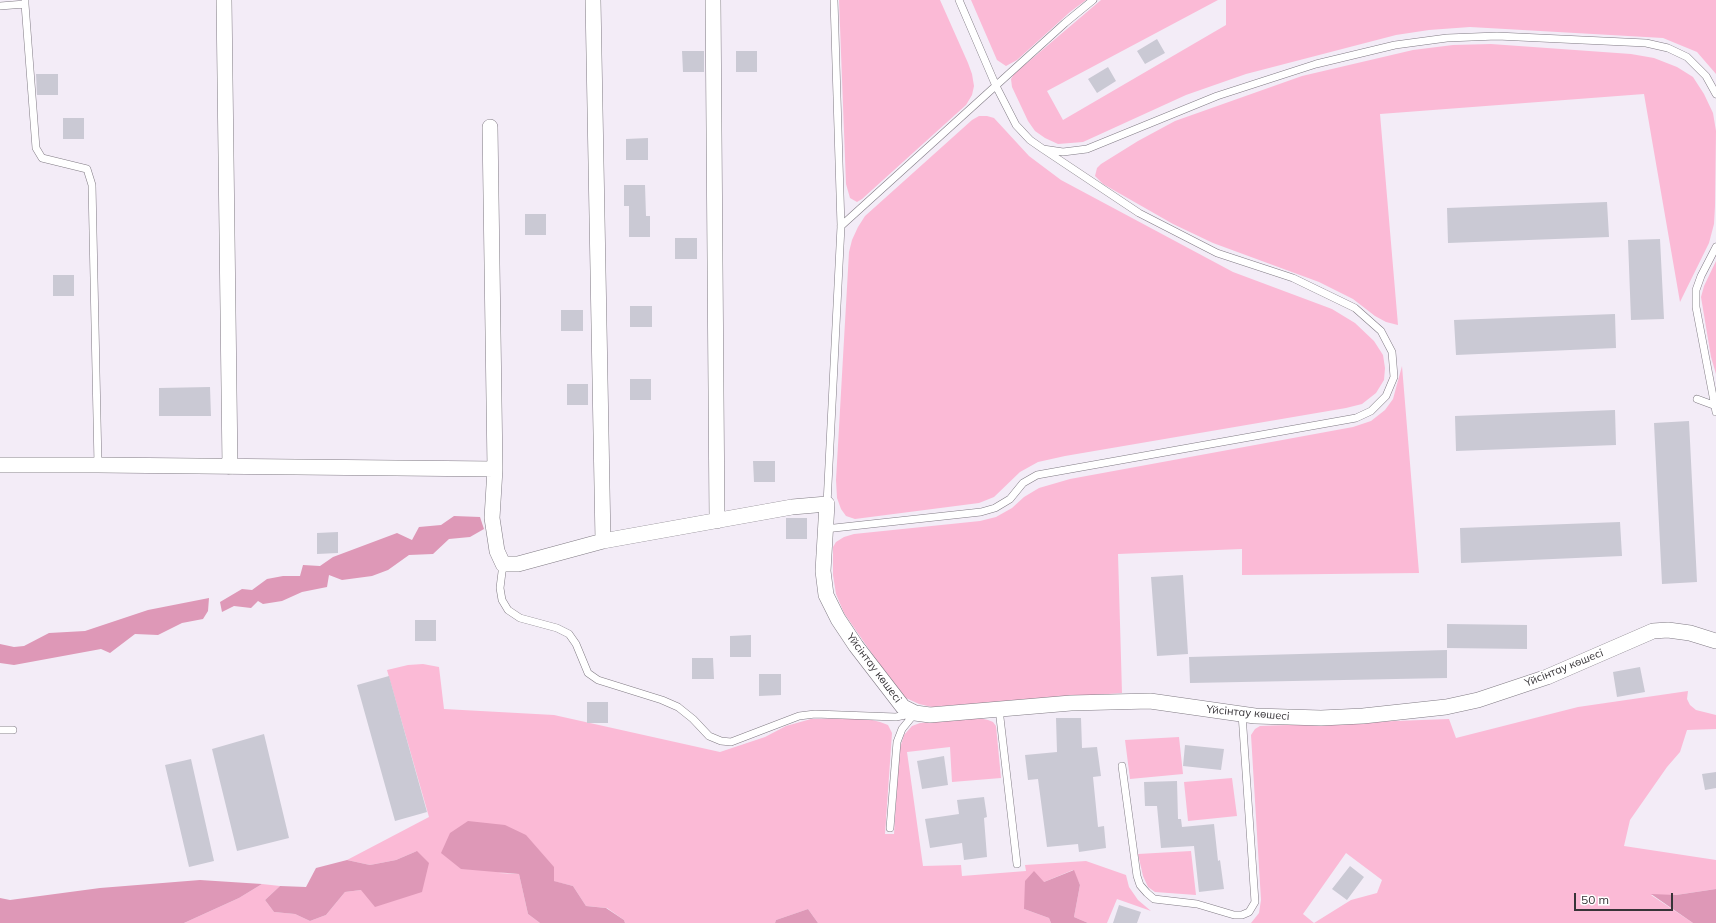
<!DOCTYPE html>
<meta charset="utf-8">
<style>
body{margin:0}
#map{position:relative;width:1716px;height:923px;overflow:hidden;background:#f3ecf7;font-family:Mulish,sans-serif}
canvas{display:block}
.scale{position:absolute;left:1574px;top:893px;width:99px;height:18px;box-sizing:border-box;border:2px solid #373438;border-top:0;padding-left:5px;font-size:12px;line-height:14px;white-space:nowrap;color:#373438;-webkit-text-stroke:3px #fff;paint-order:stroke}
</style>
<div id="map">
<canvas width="1716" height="923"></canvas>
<div class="scale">50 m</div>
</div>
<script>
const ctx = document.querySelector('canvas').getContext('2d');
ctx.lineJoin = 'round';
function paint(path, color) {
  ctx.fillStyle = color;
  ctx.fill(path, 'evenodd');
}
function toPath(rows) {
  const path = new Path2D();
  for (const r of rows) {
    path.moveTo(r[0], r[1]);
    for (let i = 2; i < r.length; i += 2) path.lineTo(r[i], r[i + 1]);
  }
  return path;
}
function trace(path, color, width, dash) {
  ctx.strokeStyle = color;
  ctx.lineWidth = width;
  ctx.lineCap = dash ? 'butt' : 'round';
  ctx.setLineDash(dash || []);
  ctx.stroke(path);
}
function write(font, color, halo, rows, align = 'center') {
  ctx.font = font + ' Mulish,sans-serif';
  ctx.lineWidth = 3.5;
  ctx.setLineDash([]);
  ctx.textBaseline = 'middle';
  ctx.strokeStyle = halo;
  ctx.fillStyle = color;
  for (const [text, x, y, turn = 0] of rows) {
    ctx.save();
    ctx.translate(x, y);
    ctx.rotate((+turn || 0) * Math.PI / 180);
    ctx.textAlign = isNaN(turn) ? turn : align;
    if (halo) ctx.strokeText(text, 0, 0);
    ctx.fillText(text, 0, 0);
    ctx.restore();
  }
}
paint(toPath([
 [839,0,940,0,968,63,972,74,974,86,972,95,966,105,862,199,857,202,850,198,846,184],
 [971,0,1086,0,1070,12,1017,60,1006,66,997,60],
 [1101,0,1218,0,1047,91,1063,120,1226,25,1226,0,1716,0,1716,74,1697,52,1663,38,1470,27,1429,30,1396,35,1246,74,1186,95,1083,142,1058,144,1045,138,1035,131,1028,121,1012,87,1011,79,1014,74],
 [1491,44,1631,54,1654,58,1677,67,1693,77,1704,94,1713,113,1716,131,1715,206,1714,224,1709,243,1680,302,1644,94,1380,114,1398,325,1386,322,1375,316,1353,299,1319,282,1213,243,1173,224,1103,184,1095,176,1097,168,1101,164,1138,141,1175,121,1302,76,1413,50,1453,45],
 [979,116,987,116,994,118,1029,156,1061,180,1233,272,1332,309,1355,323,1374,341,1383,355,1385,368,1384,380,1376,393,1362,404,1346,408,1065,456,1038,462,1020,472,994,497,979,503,855,519,846,516,841,509,837,498,836,480,849,252,852,240,858,227,865,216,972,120],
 [1716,261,1716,374,1711,357,1701,297,1704,286],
 [1402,366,1419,573,1242,575,1242,549,1118,554,1122,693,932,707,919,704,906,698,895,687,844,613,836,594,833,575,833,547,836,542,844,537,854,534,980,521,996,517,1012,508,1024,497,1039,488,1070,479,1353,427,1371,421,1385,410,1393,399],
 [423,664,439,667,444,709,554,715,720,752,765,737,786,726,811,719,864,718,880,722,888,725,892,733,885,834,894,834,899,751,904,735,912,726,920,723,979,718,988,720,993,722,996,726,1001,778,952,782,950,747,907,752,923,866,961,865,962,876,1026,871,1025,865,1086,861,1126,875,1129,887,1138,900,1151,911,1117,899,1107,923,1088,923,1074,917,1080,885,1073,870,1044,882,1024,909,1049,918,1051,923,818,923,808,909,776,920,775,923,625,923,624,920,607,908,586,906,573,886,553,881,554,867,498,873,519,874,528,914,540,923,184,923,239,898,262,884,280,886,265,900,274,912,295,914,310,921,326,915,345,892,361,890,417,851,396,860,370,865,347,860,429,817,387,670,408,665],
 [1688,691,1687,699,1690,705,1696,710,1716,715,1716,729,1687,730,1680,752,1667,767,1630,820,1624,846,1716,860,1716,889,1676,895,1651,895,1693,923,1251,923,1259,913,1261,900,1251,735,1255,729,1260,726,1449,719,1456,738,1578,707],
 [1346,853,1382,880,1377,893,1351,900,1314,923,1303,914],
 [1179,737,1183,774,1130,779,1125,740],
 [1232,778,1237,816,1188,821,1184,782],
 [1191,851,1196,895,1155,892,1148,887,1143,876,1138,854]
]), '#fbbad6');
paint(toPath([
 [454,516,480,517,484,529,470,537,449,539,433,554,409,555,388,570,372,576,342,580,329,575,327,587,302,592,282,601,263,604,258,601,251,608,234,606,222,612,220,602,242,589,252,590,267,579,283,576,300,576,303,565,320,566,333,557,397,533,412,540,419,527,441,525],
 [209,598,208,611,203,619,182,623,158,635,135,634,110,653,101,649,14,665,0,663,0,644,14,647,24,646,49,633,85,631,148,610],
 [468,821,505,825,526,835,554,867,554,881,573,886,586,906,606,908,624,920,625,923,540,923,528,914,519,874,461,869,441,853,450,833],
 [417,851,429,863,422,892,375,907,361,890,345,892,326,915,310,921,295,914,274,912,265,900,280,886,306,887,316,868,347,860,370,865,396,860],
 [1074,870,1080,885,1074,917,1088,923,1051,923,1049,918,1024,909,1025,881,1034,871,1044,882],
 [200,880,262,884,239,898,184,923,0,923,0,898,10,900,100,888],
 [1716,889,1716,923,1693,923,1651,894,1676,895],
 [808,909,818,923,775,923,776,920]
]), '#de98b7');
paint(toPath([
 [1157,39,1165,53,1145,64,1137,51],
 [682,51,704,51,704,72,683,72],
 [736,51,757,51,757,72,736,72],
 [1108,67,1116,81,1097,93,1088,79],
 [36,74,58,74,58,95,37,95],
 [63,118,84,118,84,139,63,139],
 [648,138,648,160,626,160,626,139],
 [624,185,645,185,646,216,650,216,650,237,629,237,629,206,624,206],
 [1607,202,1609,237,1448,243,1447,208],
 [525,214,546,214,546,235,525,235],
 [675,238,697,238,697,259,675,259],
 [1660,239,1664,319,1631,320,1628,240],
 [53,275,74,275,74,296,53,296],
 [630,306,652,306,652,327,630,327],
 [561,310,583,310,583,331,561,331],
 [1615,314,1616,348,1456,355,1454,320],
 [630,379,651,379,651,400,630,400],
 [567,384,588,384,588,405,567,405],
 [210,387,211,416,159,416,159,388],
 [1615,410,1616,445,1456,451,1455,416],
 [1689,421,1697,582,1662,584,1654,423],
 [753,461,775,461,775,482,754,482],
 [786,518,807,518,807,539,786,539],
 [1620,522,1622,556,1461,563,1460,528],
 [338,532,338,553,317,554,317,533],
 [1183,575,1188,654,1157,656,1151,577],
 [415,620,436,620,436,641,415,641],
 [1447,624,1527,625,1527,649,1447,648],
 [751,635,751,657,730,657,730,636],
 [1447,650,1447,678,1190,683,1189,657],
 [692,658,713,658,714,679,692,679],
 [1640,667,1645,692,1617,697,1613,672],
 [759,674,781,674,781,695,759,696],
 [389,676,427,812,395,821,357,685],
 [587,702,608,702,608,723,587,723],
 [1056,718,1081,718,1082,748,1097,747,1101,776,1093,777,1098,827,1104,826,1106,848,1079,852,1078,844,1047,847,1038,779,1028,780,1025,755,1057,752],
 [264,734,289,838,237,851,212,749],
 [1185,745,1224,749,1221,770,1183,766],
 [944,756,948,785,922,789,917,761],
 [191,759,214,861,189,867,165,765],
 [1716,772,1716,788,1705,790,1702,774],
 [1177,781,1178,819,1181,819,1182,827,1214,824,1218,861,1220,860,1224,889,1199,892,1194,846,1161,848,1157,806,1145,806,1144,782],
 [984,797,987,817,984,818,987,857,964,860,962,843,930,848,925,819,959,814,957,800],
 [1350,866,1364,877,1347,900,1332,889],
 [1119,905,1141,912,1137,923,1113,923]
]), '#cac9d4');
const lane = toPath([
 [959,0,996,86,1016,125,1030,140,1043,149,1063,152,1087,149,1217,96,1316,64,1395,45,1447,38,1497,36,1646,43,1668,48,1687,57,1706,76,1716,94],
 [25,4,36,148,42,158,87,169,92,185,98,465],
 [0,6,25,4,25,0],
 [841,226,1065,23,1093,0],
 [1716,247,1701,276,1696,290,1696,307,1716,412],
 [1697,399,1716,406],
 [827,504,841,226,834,0],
 [825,529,981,512,995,508,1010,499,1023,483,1037,475,1356,418,1371,411,1386,396,1394,377,1392,352,1381,331,1355,308,1293,278,1217,253,1139,213,1043,149],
 [503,564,500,588,502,600,508,610,520,618,557,628,569,634,576,644,588,673,598,680,662,700,678,707,693,719,709,736,721,741,731,742,799,716,815,714,896,717,915,713,902,729,897,742,890,828],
 [999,709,1017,864],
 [0,730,13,730],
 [1122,766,1137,876,1140,885,1147,893,1154,899,1197,904,1234,915,1242,915,1249,912,1255,902,1242,714]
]);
const street = toPath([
 [224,0,230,467],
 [593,0,603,541,792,507,827,504,823,571,826,595,838,619,856,646,903,707,915,713,930,715,1071,703,1150,701,1255,716,1321,718,1363,716,1446,707,1478,700,1547,677,1653,631,1668,630,1690,633,1716,641],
 [713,0,717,521],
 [490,127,495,469],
 [0,465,98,465,495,469,492,518,497,551,503,564,518,564,603,541]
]);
trace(lane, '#807b84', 8);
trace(street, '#807b84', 16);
trace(lane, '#fff', 7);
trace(street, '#fff', 15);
write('11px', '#373438', '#fff', [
 ["Үйсінтау көшесі",874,668,53],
 ["Үйсінтау көшесі",1564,668,-22],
 ["Үйсінтау көшесі",1248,713,5]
]);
</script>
